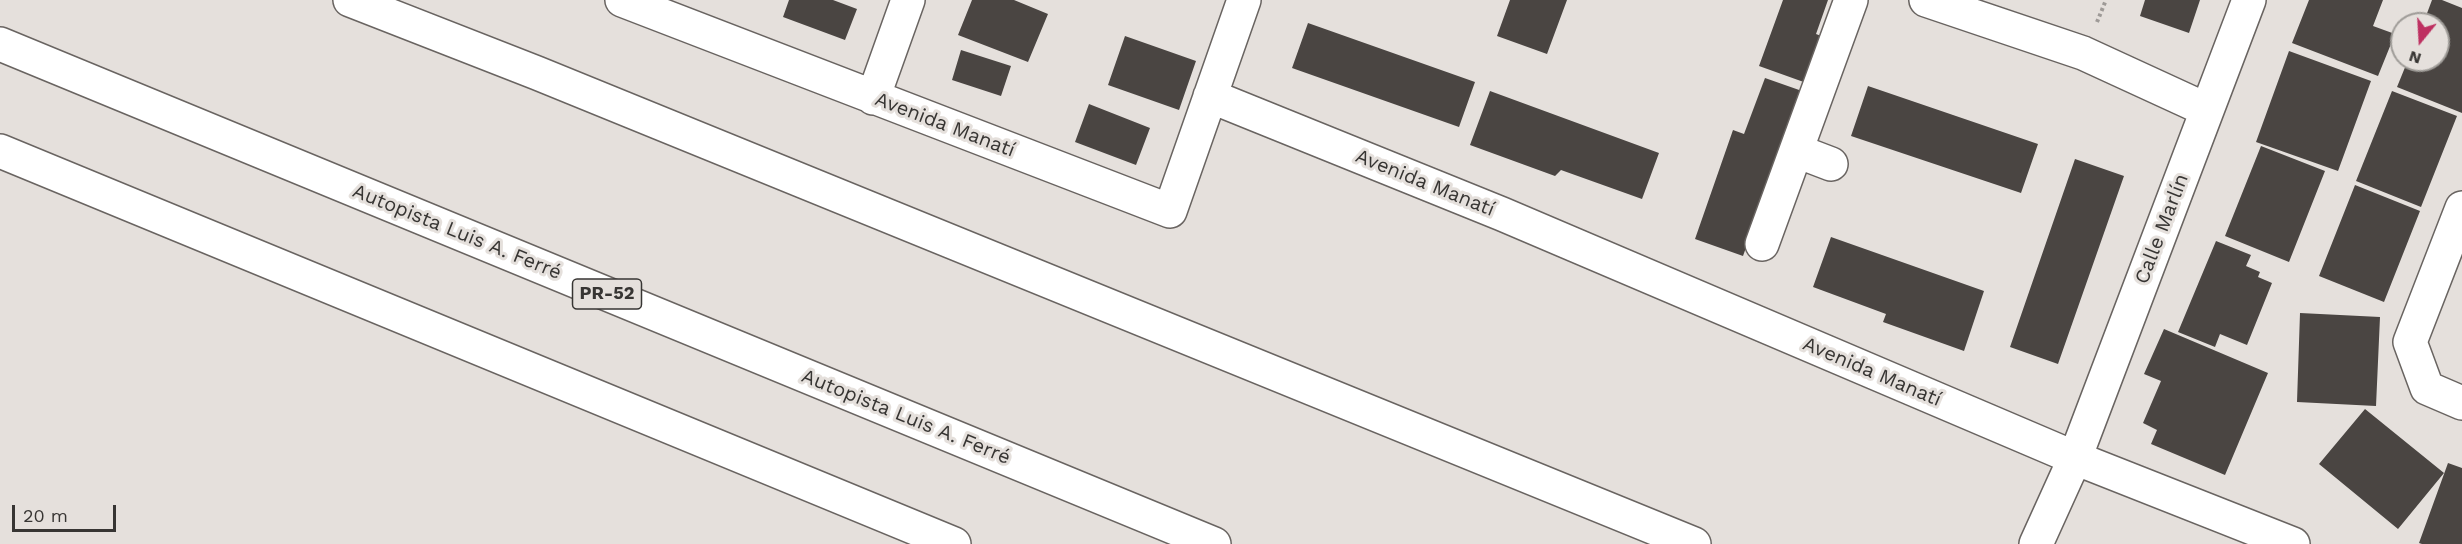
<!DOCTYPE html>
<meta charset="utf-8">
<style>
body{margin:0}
#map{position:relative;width:2462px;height:544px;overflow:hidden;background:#e5e0dc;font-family:"Work Sans",sans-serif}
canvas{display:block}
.north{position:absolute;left:2390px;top:12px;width:60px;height:60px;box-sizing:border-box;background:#e5e0dc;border:2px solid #9f9c98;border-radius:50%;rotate:198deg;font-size:16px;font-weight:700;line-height:24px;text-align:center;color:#373533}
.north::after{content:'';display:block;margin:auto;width:21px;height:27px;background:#be3061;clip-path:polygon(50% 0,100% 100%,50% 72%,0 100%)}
.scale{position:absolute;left:12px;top:505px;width:104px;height:27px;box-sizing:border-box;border:3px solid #373533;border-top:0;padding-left:8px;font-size:18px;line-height:21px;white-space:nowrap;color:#373533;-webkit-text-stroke:4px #e5e0dc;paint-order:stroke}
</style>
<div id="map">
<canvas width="2462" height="544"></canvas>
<div class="north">N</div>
<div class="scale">20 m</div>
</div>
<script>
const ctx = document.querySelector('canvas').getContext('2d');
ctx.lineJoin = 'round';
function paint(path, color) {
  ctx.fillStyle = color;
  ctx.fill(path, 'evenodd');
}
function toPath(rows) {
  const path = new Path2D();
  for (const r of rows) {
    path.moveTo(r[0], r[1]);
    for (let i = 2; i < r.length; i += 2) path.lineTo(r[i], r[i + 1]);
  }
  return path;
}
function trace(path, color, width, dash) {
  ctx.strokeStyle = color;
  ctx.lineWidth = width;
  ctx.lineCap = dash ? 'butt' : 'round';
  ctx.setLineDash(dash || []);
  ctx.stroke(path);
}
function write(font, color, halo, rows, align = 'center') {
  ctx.font = font + ' "Work Sans",sans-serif';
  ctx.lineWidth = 6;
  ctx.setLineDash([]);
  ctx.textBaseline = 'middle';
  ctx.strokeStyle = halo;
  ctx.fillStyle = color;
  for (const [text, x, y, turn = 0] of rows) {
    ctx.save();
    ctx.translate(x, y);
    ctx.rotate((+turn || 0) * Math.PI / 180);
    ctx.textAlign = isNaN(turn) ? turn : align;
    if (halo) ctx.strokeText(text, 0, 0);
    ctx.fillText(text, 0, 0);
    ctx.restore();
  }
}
paint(toPath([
 [789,0,833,0,857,9,845,40,783,17],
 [972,0,1014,0,1048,14,1028,62,958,35],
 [1510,0,1567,0,1547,54,1497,36],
 [1783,0,1828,0,1816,34,1829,39,1812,85,1759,66],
 [2145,0,2200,0,2189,33,2140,16],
 [2309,0,2383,0,2373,26,2395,34,2378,76,2292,43],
 [2432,0,2442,0,2462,8,2462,113,2397,87,2408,60,2438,60,2438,24,2423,24],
 [1308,23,1475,82,1459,127,1292,68],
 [1125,36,1196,61,1179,110,1108,85],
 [961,50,1011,66,1001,96,952,80],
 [2289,51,2371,81,2338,171,2256,142],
 [1765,78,1802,91,1743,256,1695,239,1733,130,1744,134],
 [1868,86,2038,144,2021,193,1851,136],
 [1490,91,1659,153,1642,199,1561,170,1555,176,1470,145],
 [2392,91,2457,116,2421,207,2356,181],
 [1089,104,1150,128,1136,165,1075,142],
 [2261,146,2325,171,2289,262,2225,236],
 [2075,159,2124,176,2058,364,2010,347],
 [2355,185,2420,211,2384,302,2319,276],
 [1831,237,1984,291,1964,351,1883,322,1886,314,1813,287],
 [2216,241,2251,255,2246,266,2260,272,2258,277,2272,283,2247,345,2220,334,2215,347,2178,332],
 [2300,313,2380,317,2376,406,2297,402],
 [2164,329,2268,373,2225,475,2151,444,2157,430,2143,423,2161,381,2144,374],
 [2365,409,2444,473,2398,529,2319,464],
 [2448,463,2462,468,2462,544,2422,544,2419,543]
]), '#4a4542');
const street = toPath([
 [350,0,537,73,1694,544],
 [622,0,1170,211,1244,0],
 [1926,0,2083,53,2207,110],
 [1210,96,1502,214,2075,458,2293,544],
 [873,98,908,0],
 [1797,151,1831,164],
 [2462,208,2410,342,2427,388,2462,403],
 [1762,244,1851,0],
 [2036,544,2075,458,2249,0]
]);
const highway = toPath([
 [0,44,1214,544],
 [0,151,954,544]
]);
trace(street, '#696461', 36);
trace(highway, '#696461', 36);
trace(toPath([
 [2097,22,2106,0]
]), '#9e9a97', 4, [3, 3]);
trace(street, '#fff', 33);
trace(highway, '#fff', 33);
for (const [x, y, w] of [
 [607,294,69]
]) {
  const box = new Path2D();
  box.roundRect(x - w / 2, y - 15, w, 30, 4.5);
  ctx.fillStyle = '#e5e0dc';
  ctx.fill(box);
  trace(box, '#373533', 1.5);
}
write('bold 18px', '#373533', null, [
 ["PR-52",607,294]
]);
write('20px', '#373533', '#e5e0dc', [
 ["Avenida Manatí",945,125,21],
 ["Avenida Manatí",1425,183,22],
 ["Calle Marlín",2162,229,-69],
 ["Autopista Luis A. Ferré",457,232,22],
 ["Avenida Manatí",1872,372,23],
 ["Autopista Luis A. Ferré",906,417,22]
]);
</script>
